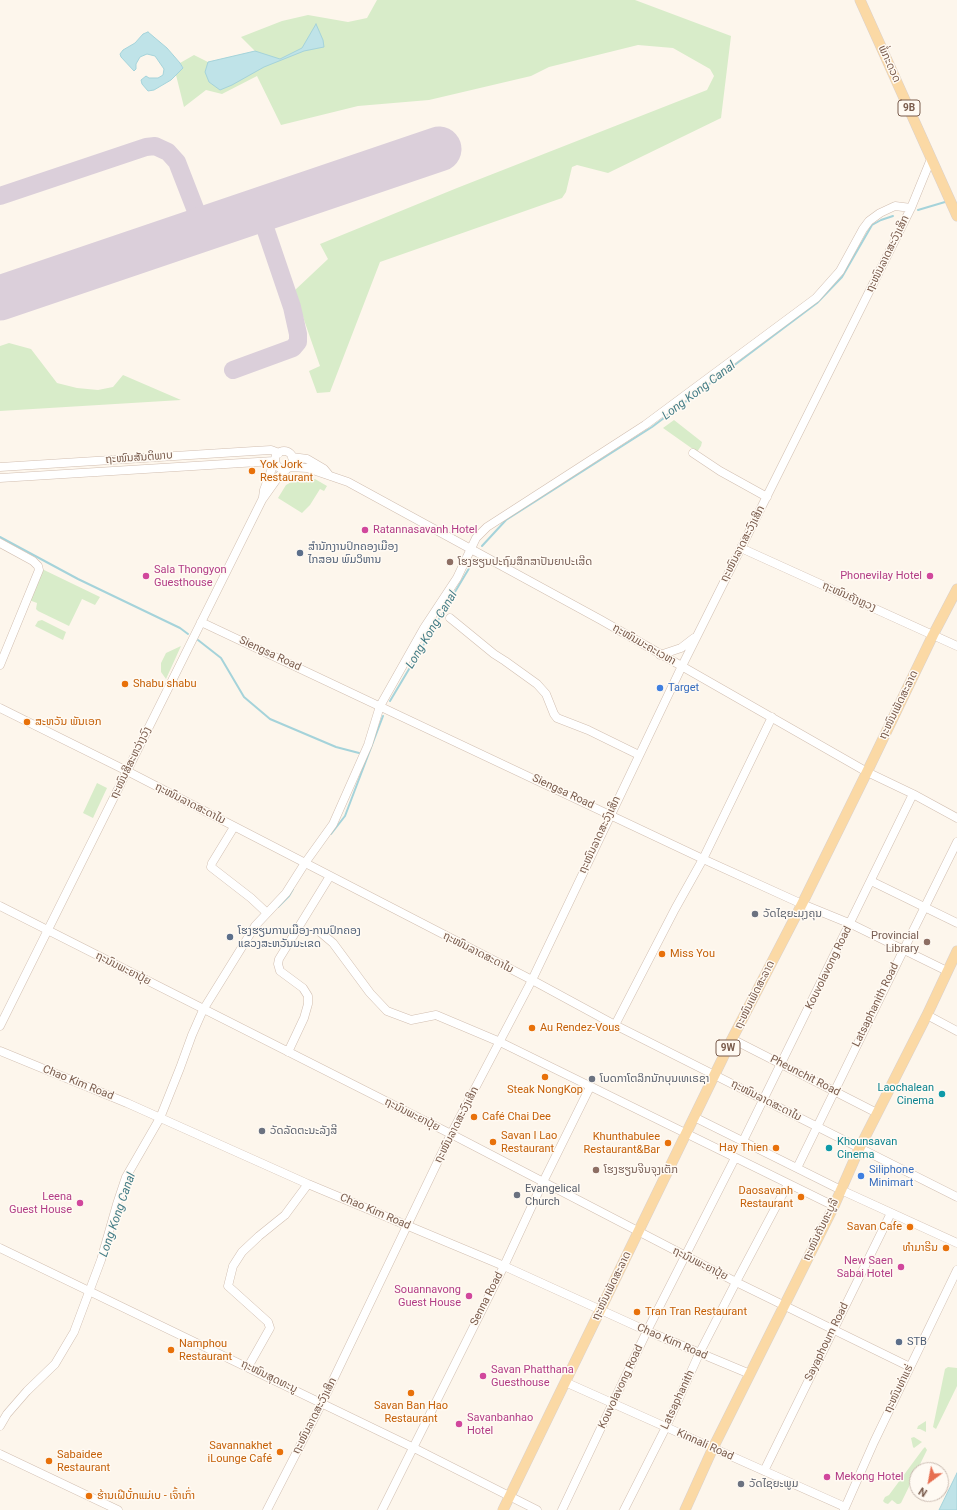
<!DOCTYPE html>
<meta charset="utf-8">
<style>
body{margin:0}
#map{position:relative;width:957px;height:1510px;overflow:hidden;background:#fdf6ec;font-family:Roboto,sans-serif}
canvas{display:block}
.north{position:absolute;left:909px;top:1462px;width:40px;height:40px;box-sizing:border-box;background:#fffaf3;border:1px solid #cabbb1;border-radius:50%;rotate:212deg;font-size:11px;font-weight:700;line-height:16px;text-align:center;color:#7a5c4d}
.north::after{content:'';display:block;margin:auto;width:14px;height:18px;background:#e76f51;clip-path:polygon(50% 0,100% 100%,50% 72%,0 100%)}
</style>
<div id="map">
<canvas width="957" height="1510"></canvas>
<div class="north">N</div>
</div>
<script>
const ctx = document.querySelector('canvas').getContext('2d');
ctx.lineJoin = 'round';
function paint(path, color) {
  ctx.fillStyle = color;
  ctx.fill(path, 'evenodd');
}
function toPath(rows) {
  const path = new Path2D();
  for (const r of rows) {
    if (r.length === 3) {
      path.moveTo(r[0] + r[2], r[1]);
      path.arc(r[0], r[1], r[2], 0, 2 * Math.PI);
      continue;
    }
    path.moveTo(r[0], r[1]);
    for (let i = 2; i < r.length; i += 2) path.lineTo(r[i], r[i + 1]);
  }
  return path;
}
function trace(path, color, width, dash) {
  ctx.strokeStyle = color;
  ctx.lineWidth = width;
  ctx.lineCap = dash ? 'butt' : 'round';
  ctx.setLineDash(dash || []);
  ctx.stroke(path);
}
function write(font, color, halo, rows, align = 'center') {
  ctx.font = font + ' Roboto,"Noto Sans Lao",sans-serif';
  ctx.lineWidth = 3;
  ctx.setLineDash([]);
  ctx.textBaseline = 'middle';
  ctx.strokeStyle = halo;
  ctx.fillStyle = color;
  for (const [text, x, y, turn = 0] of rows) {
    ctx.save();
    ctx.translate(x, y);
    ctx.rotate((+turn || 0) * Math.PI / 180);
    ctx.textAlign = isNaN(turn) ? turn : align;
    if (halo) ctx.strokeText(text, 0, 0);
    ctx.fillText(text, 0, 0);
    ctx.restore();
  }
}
paint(toPath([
 [377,0,635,0,731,36,721,118,608,173,577,165,572,167,566,192,562,198,380,262,330,392,317,393,309,371,320,366,294,291,328,259,320,244,457,188,707,90,714,76,710,69,673,48,638,45,549,67,531,76,429,100,358,106,281,125,257,76,222,94,206,90,184,107,176,75,183,68,180,63,194,55,208,62,255,51,241,37,282,21,308,15,348,22,367,18],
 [9,343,31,349,57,383,77,388,98,390,113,387,123,375,181,400,0,411,0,346],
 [674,420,702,442,701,446,697,452,663,428],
 [315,479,327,486,324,491,320,489,310,505,302,513,278,498,286,485,295,480],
 [42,569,100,597,95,605,82,599,69,626,38,611,36,609,37,603,29,600],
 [42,620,66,632,63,640,35,626,38,621],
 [181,646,166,679,161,672,161,663,166,653],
 [97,783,107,788,93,818,83,813],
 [948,1367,957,1368,957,1386,936,1429,933,1427,945,1369],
 [926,1421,926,1432,920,1429,917,1429,918,1426],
 [914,1437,922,1442,914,1448,913,1447,911,1438],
 [925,1447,927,1450,901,1503,899,1504,897,1504,892,1500,888,1504,885,1503,883,1501,885,1497,889,1495,923,1449]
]), '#d8ecc9');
const water = toPath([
 [316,24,323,40,324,47,304,51,264,67,232,85,220,90,209,82,205,72,208,62,255,51,280,59,302,48,316,24],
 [148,32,167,48,180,63,183,68,171,80,154,90,148,91,142,84,141,80,146,76,149,78,158,78,163,75,164,69,155,56,147,54,140,57,136,64,136,69,134,71,121,57,120,54,123,50,135,43,143,34,148,32],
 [957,1473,957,1510,939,1510,957,1473]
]);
paint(water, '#bfe3e8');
trace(water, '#a5d3da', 1);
trace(toPath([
 [918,210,945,202],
 [0,537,78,579,180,628,188,634],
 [482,546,506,520,652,427,817,303,842,277,872,225,881,220,893,216],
 [198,640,221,658,244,697,270,719,336,747,359,753],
 [390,701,474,560],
 [331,834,345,816,383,716],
 [278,907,289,896,293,889]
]), '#a5d3da', 2);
trace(toPath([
 [0,196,146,147,155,146,168,152,177,162,203,229],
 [233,370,293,348,298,342,298,334,292,307,259,210]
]), '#dbcfda', 18);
trace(toPath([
 [0,298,439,149]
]), '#dbcfda', 45);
const minor = toPath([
 [284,460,9],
 [693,453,720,471,767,497],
 [292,457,307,459,324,469,329,475],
 [0,467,254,451,271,450,279,453],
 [290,467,307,468,348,482,601,620,867,772,913,794,957,818],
 [0,478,274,461],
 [263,497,264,490,274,463],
 [0,543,33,561,38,566,39,570,0,665],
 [741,548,957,646],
 [450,618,494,654,505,661,537,684,546,694,554,714,557,718,588,730,639,755],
 [201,622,703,859,802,904,851,924,947,971],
 [660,655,681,648,694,638],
 [0,708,127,771,532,980,615,1025,957,1197],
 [234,827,212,863,211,867,251,898,267,913],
 [871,881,957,923],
 [0,906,451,1134,736,1282,910,1367],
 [320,932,333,943,370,993,387,1011,411,1020,436,1015,500,1042,834,1206],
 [927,1015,957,1031],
 [615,1025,675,909,703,859,772,717],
 [0,1026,262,500,279,476,287,469],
 [732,1039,877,1113],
 [0,1051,127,1103,308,1184,504,1266,647,1331,750,1374],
 [288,1052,304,1018,308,1004,308,996,303,988,280,971,278,964,279,959,330,876],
 [694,1117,841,1190,957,1243],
 [743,1141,913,794],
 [797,1168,904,949,957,842],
 [0,1248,412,1447,537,1510],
 [248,1367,270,1328,268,1322,228,1286,233,1266,242,1252,259,1236,285,1215,308,1184],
 [565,1382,845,1507],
 [0,1426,7,1414,27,1391,55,1364,74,1332,101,1260,117,1204,126,1177,160,1118,180,1068,192,1035,203,1010,255,926,286,893,305,863,333,824,368,745,380,706,424,628,457,578,476,538,487,527,645,425,816,298,840,271,863,229,869,221,880,213,895,206,911,208],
 [0,1454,118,1510],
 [764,1471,891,1213],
 [267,1510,322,1403,451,1134,532,980,682,666,911,208,931,159],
 [382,1510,504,1266,543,1182,590,1087],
 [562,1510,647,1331,735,1158],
 [624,1510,666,1427,699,1354,736,1282,788,1184],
 [844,1510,874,1442,957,1270]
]);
const major = toPath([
 [860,0,957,216],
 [503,1510,732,1039,802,904,867,772,933,635,957,589],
 [685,1510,713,1448,834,1206,859,1149,927,1015,957,951]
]);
trace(minor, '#d1beb0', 9);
trace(major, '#dad1cd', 11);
trace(minor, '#fff', 8);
trace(major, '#fbd9a5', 10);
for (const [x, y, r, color] of [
 [252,471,4,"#e8710a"],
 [365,530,4,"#d1479c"],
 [300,553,4,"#5c6f8a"],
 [450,562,4,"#8d6e63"],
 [146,576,4,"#d1479c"],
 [930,576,4,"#d1479c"],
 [125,684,4,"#e8710a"],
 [660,688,4,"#3f7fe0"],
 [27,722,4,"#e8710a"],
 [755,914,4,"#6b7280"],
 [230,937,4,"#5c6f8a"],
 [927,942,4,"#8d6e63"],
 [662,954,4,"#e8710a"],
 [532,1028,4,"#e8710a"],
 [545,1077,4,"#e8710a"],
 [592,1079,4,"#6b7280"],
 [942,1094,4,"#0f9aa8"],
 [474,1117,4,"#e8710a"],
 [262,1131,4,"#6b7280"],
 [493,1142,4,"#e8710a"],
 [668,1143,4,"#e8710a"],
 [776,1148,4,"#e8710a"],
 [829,1148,4,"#0f9aa8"],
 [596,1170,4,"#8d6e63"],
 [861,1176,4,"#3f7fe0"],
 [517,1195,4,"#6b7280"],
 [801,1197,4,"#e8710a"],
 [80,1203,4,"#d1479c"],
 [910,1227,4,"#e8710a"],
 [946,1248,4,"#e8710a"],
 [901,1267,4,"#d1479c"],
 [469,1296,4,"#d1479c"],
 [637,1312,4,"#e8710a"],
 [899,1342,4,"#5c6f8a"],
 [171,1350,4,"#e8710a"],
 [483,1376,4,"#d1479c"],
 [411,1393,4,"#e8710a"],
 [459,1424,4,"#d1479c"],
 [280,1452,4,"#e8710a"],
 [49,1461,4,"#e8710a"],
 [827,1477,4,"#d1479c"],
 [741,1484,4,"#6b7280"],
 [89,1496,4,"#e8710a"]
]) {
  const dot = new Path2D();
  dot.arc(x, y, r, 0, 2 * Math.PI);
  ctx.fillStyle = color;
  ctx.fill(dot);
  trace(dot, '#fffaf3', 1.5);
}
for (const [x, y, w] of [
 [909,108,22],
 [728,1048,24]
]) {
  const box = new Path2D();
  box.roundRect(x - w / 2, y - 8, w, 16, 3);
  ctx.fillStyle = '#fffaf3';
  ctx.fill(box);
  trace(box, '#7a5c4d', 1);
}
write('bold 10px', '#7a5c4d', null, [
 ["9B",909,108],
 ["9W",728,1048]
]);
write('11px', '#7a5c4d', '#fffaf3', [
 ["ພໍ່ກະດວດ",889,64,66],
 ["ຖະໜົນລາດສະວົງເສິກ",888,254,-64],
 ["ຖະໜົນສັນຕິພາບ",139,458,-4],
 ["ຖະໜົນລາດສະວົງເສິກ",743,544,-63],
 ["ຖະໜົນຄັງຫຼວງ",849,597,24],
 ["ຖະໜົນມະຄະເວຫາ",644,645,30],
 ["Siengsa Road",270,654,25],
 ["ຖະໜົນເພັດສະລາດ",899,705,-64],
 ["ຖະໜົນສີສະຫວ່າງວົງ",131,763,-64],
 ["Siengsa Road",563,792,25],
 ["ຖະໜົນລາດສະດາໄນ",190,804,27],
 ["ຖະໜົນລາດສະວົງເສິກ",600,835,-65],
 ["ຖະໜົນລາດສະດາໄນ",478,953,27],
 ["Kouvolavong Road",829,968,-64],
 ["ຖະນົນພະຍາປຸ້ຍ",123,969,27],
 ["ຖະໜົນເພັດສະລາດ",755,995,-63],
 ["Latsaphanith Road",876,1005,-64],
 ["Pheunchit Road",805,1076,27],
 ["Chao Kim Road",78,1083,22],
 ["ຖະໜົນລາດສະດາໄນ",766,1101,27],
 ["ຖະນົນພະຍາປຸ້ຍ",412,1115,27],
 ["ຖະໜົນລາດສະວົງເສິກ",457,1125,-63],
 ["Chao Kim Road",375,1212,23],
 ["ຖະໜົນຄັນທະບູລີ",821,1230,-64],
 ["ຖະນົນພະຍາປຸ້ຍ",700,1264,27],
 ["ຖະໜົນເພັດສະລາດ",612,1286,-64],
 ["Senna Road",487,1299,-63],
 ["Chao Kim Road",672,1342,23],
 ["Sayaphoum Road",827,1342,-64],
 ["ຖະໜົນສຸດທະນູ",269,1377,26],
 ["Kouvolavong Road",621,1387,-65],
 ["ຖະໜົນທ່າແຮ່",899,1389,-64],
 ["Latsaphanith",678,1400,-65],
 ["ຖະໜົນລາດສະວົງເສິກ",315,1416,-63],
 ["Kinnali Road",705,1445,24]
]);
write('11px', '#c56008', '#fffaf3', [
 ["Yok Jork",260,465],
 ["Restaurant",260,478],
 ["Shabu shabu",133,684],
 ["ສະຫວັນ ພັນເອກ",35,722],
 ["Miss You",670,954],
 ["Au Rendez-Vous",540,1028],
 ["Steak NongKop",545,1090,"center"],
 ["Café Chai Dee",482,1117],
 ["Savan I Lao",501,1136],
 ["Restaurant",501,1149],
 ["Khunthabulee",660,1137,"right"],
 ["Restaurant&Bar",660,1150,"right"],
 ["Hay Thien",768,1148,"right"],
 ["Daosavanh",793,1191,"right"],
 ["Restaurant",793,1204,"right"],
 ["Savan Cafe",902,1227,"right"],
 ["ທຳມາຣີນ",938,1248,"right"],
 ["Tran Tran Restaurant",645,1312],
 ["Namphou",179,1344],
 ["Restaurant",179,1357],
 ["Savan Ban Hao",411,1406,"center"],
 ["Restaurant",411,1419,"center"],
 ["Savannakhet",272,1446,"right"],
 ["iLounge Café",272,1459,"right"],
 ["Sabaidee",57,1455],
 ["Restaurant",57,1468],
 ["ຮ້ານເຝີບັ໋ກແມ່ເບ - ເຈົ້າເກົ່າ",97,1496]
], 'left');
write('11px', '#b23c85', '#fffaf3', [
 ["Ratannasavanh Hotel",373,530],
 ["Sala Thongyon",154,570],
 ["Guesthouse",154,583],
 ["Phonevilay Hotel",922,576,"right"],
 ["Leena",72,1197,"right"],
 ["Guest House",72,1210,"right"],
 ["New Saen",893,1261,"right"],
 ["Sabai Hotel",893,1274,"right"],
 ["Souannavong",461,1290,"right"],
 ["Guest House",461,1303,"right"],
 ["Savan Phatthana",491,1370],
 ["Guesthouse",491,1383],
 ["Savanbanhao",467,1418],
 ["Hotel",467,1431],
 ["Mekong Hotel",835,1477]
], 'left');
write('11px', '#4e5e75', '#fffaf3', [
 ["ສຳນັກງານປົກຄອງເມືອງ",308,547],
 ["ໄກສອນ ພົມວິຫານ",308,560],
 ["ໂຮງຮຽນການເມືອງ-ການປົກຄອງ",238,931],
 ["ແຂວງສະຫວັນນະເຂດ",238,944],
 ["STB",907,1342]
], 'left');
write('11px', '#785e54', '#fffaf3', [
 ["ໂຮງຮຽນປະຖົມສຶກສາປັນຍາປະເສີດ",458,562],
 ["Provincial",919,936,"right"],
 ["Library",919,949,"right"],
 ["ໂຮງຮຽນຈີນຈຸງເຕັກ",604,1170]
], 'left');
write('11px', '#366cbe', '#fffaf3', [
 ["Target",668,688],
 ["Siliphone",869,1170],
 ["Minimart",869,1183]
], 'left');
write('11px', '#5b616d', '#fffaf3', [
 ["ວັດໄຊຍະມຸງຄຸນ",763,914],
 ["ໂບດກາໂຕລິກນັກບຸນເທເຣຊາ",600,1079],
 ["ວັດລັດຕະນະລັງສີ",270,1131],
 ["Evangelical",525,1189],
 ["Church",525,1202],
 ["ວັດໄຊຍະພູມ",749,1484]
], 'left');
write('11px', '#0d838f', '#fffaf3', [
 ["Laochalean",934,1088],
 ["Cinema",934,1101],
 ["Khounsavan",837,1142,"left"],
 ["Cinema",837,1155,"left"]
], 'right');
write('italic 12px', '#437c86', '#fffaf3', [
 ["Long Kong Canal",699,391,-37],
 ["Long Kong Canal",432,630,-59],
 ["Long Kong Canal",118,1215,-71]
]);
</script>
